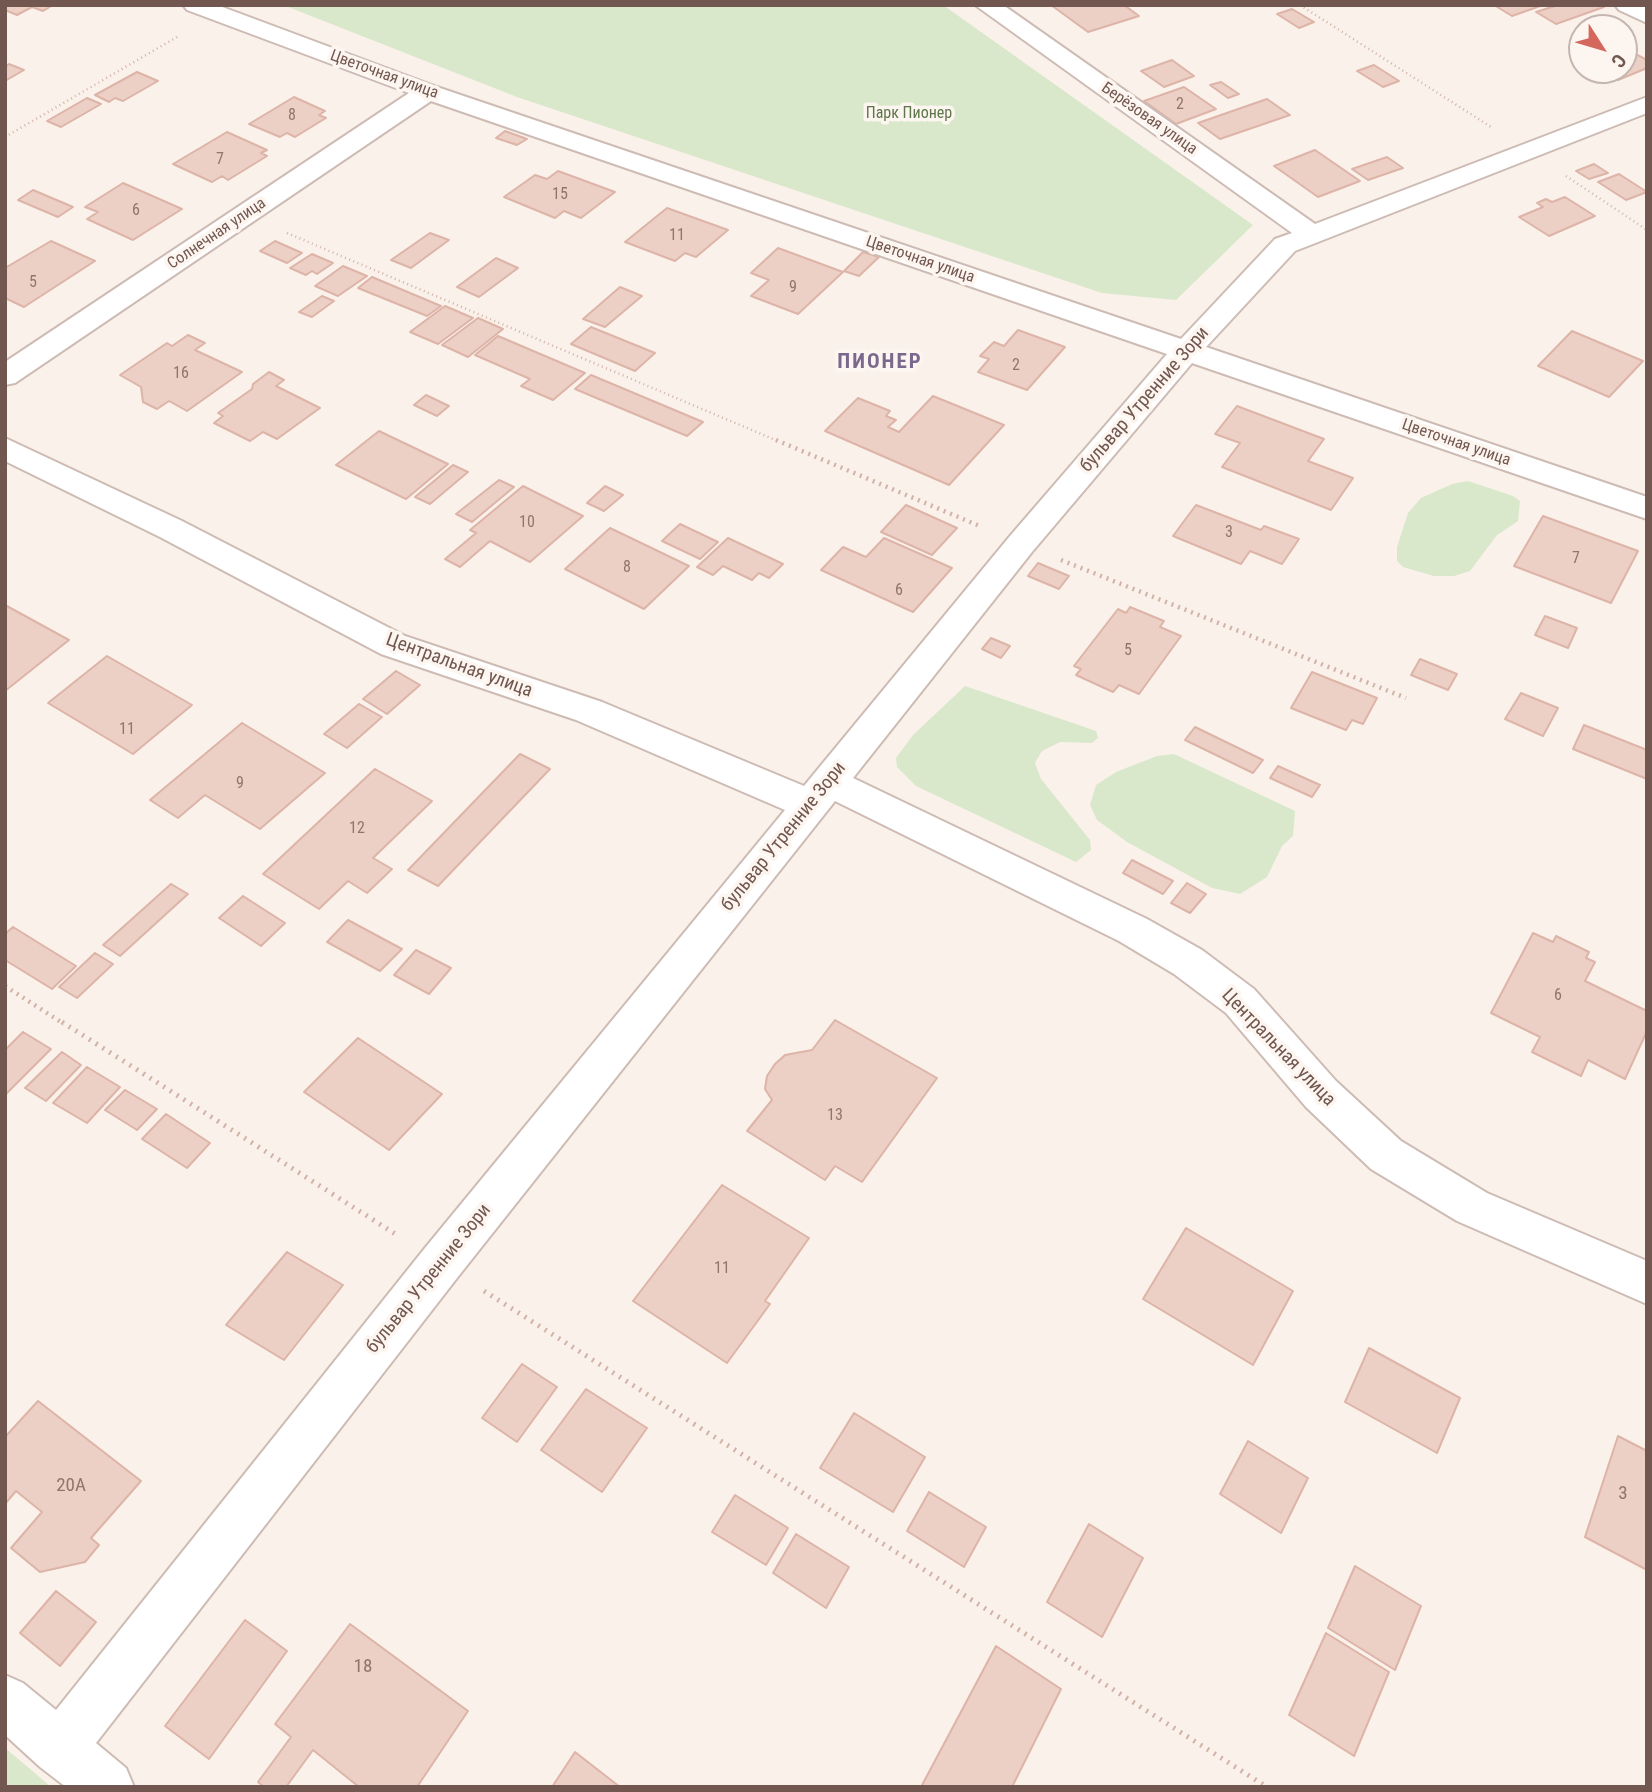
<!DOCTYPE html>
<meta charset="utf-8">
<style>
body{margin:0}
#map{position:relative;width:1652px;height:1792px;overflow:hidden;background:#faf2ea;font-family:"Roboto Condensed",sans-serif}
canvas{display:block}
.frame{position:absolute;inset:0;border:7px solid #725750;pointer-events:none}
.north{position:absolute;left:1568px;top:14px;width:70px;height:70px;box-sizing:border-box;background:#fdf6f0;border:2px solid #c5b6b0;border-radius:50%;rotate:127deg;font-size:19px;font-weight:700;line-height:28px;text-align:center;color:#725750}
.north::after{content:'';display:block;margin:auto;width:24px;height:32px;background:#d5685e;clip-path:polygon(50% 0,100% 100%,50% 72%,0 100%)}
</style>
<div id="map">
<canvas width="1652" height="1792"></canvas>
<div class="frame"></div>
<div class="north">С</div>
</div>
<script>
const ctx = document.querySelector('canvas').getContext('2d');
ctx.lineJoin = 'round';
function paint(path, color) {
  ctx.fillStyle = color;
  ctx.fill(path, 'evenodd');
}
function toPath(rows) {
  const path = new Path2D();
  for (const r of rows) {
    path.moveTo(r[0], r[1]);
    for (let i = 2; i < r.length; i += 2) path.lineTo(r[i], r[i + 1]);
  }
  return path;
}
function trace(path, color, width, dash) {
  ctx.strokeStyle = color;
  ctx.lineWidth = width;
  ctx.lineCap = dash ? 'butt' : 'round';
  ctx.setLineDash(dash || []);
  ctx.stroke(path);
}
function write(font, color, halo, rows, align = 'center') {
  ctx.font = font + ' "Roboto Condensed",sans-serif';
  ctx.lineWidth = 7;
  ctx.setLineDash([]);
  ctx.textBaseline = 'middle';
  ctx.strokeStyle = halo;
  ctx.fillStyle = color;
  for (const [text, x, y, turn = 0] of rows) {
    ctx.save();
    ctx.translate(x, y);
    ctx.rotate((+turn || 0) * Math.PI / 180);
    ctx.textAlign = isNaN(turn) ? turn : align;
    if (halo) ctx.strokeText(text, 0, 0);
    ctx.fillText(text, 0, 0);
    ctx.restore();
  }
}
paint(toPath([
 [283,5,943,5,1253,225,1176,300,1102,293,517,97],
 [1468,481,1513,496,1520,501,1518,521,1497,535,1470,571,1454,576,1434,576,1403,567,1397,561,1397,547,1408,513,1421,498,1452,484],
 [965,686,1096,731,1098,738,1092,743,1060,742,1042,751,1035,763,1041,779,1090,840,1091,850,1076,862,916,786,897,767,896,758,913,735],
 [1174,754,1295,811,1293,836,1282,846,1267,877,1240,894,1212,888,1127,842,1097,820,1090,805,1096,785,1116,772,1157,756],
 [5,1748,29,1768,51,1787,5,1787]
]), '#d9e7ca');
const building = toPath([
 [5,5,53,5,43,11,32,7,17,15,5,10,5,5],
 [1051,5,1124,5,1139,16,1088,32,1051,5],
 [1494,5,1543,5,1512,16,1494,5],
 [1558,5,1601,5,1604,7,1556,24,1536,12,1558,5],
 [1292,9,1314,22,1299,28,1277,14,1292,9],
 [1624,48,1647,60,1647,68,1618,80,1600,70,1624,70,1624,48],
 [1172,60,1194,76,1164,87,1141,71,1172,60],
 [9,64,24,70,5,81,5,67,9,64],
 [1374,65,1399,81,1383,87,1357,71,1374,65],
 [137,72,158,81,123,101,115,98,109,102,95,95,137,72],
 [1221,82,1239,94,1228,98,1210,85,1221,82],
 [1184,87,1216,109,1176,124,1144,101,1184,87],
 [294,97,325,111,319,115,326,118,295,137,287,133,280,137,249,124,294,97],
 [87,98,101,104,61,127,47,121,87,98],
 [1267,99,1290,115,1220,139,1198,123,1267,99],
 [505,131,527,139,517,145,496,138,505,131],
 [227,132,267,150,261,153,267,156,228,180,222,176,212,182,173,164,227,132],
 [1315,150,1360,181,1318,197,1274,166,1315,150],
 [1387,157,1403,168,1368,180,1352,169,1387,157],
 [1594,164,1608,173,1589,179,1576,171,1594,164],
 [558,171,615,192,581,218,564,211,555,218,504,197,535,175,547,179,558,171],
 [1619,174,1647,192,1626,200,1598,182,1619,174],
 [123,183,182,209,133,240,87,219,98,212,85,207,123,183],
 [33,190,73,207,58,217,18,200,33,190],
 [1565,197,1595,216,1549,236,1519,217,1543,207,1537,203,1546,199,1552,202,1565,197],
 [667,208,728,230,696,257,685,253,675,261,625,242,667,208],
 [430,233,449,240,411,268,391,260,430,233],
 [51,241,95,261,24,307,5,298,5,268,51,241],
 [275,241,302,253,287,263,260,251,275,241],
 [778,248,843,272,798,314,751,296,769,280,751,273,778,248],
 [863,252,879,257,859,276,844,271,863,252],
 [312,254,333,263,317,274,312,271,306,275,290,268,312,254],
 [496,258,518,268,479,297,457,287,496,258],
 [343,266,367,276,338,296,315,286,343,266],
 [372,277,441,306,427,316,358,288,372,277],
 [620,287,642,296,605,327,583,319,620,287],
 [322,296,334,301,312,317,299,312,322,296],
 [445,306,473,318,438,344,410,332,445,306],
 [478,318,503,329,468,357,442,345,478,318],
 [591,327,655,353,635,371,571,344,591,327],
 [1018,330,1065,347,1027,390,978,372,989,359,980,356,994,342,1004,346,1018,330],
 [1572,331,1643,361,1609,397,1538,366,1572,331],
 [188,335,205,343,195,350,242,372,187,411,169,401,157,409,143,402,141,387,120,375,167,343,172,346,188,335],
 [498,336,585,373,553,400,521,386,530,379,475,355,498,336],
 [269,372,284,380,276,386,320,408,277,439,263,432,250,441,214,423,223,416,218,413,252,389,253,384,269,372],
 [591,375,703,422,687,436,575,389,591,375],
 [426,395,449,406,437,416,414,405,426,395],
 [933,396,1004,425,949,485,825,431,858,398,890,411,886,416,896,420,888,427,899,432,933,396],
 [1237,406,1324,439,1308,461,1353,478,1331,510,1222,467,1240,443,1215,434,1237,406],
 [379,431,448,464,406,499,336,465,379,431],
 [453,465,468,472,430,504,415,497,453,465],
 [499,480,514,487,472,522,456,514,499,480],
 [523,486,583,516,530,562,490,541,460,567,445,559,476,533,470,530,523,486],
 [605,486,623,495,604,511,587,503,605,486],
 [906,505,957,528,932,555,881,532,906,505],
 [1196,505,1261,530,1264,526,1299,539,1282,564,1250,551,1241,564,1173,536,1196,505],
 [1543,516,1638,551,1611,603,1514,566,1543,516],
 [680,524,718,542,700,559,662,541,680,524],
 [610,528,689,566,644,609,565,569,610,528],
 [728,538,783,564,769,578,759,573,752,580,723,566,713,575,697,567,728,538],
 [884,538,952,568,913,612,821,570,843,547,866,557,884,538],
 [1038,563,1069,576,1059,589,1028,576,1038,563],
 [5,605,69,640,5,691,5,605],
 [1130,607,1164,621,1160,627,1181,636,1139,694,1119,685,1113,692,1076,675,1081,669,1074,666,1118,609,1126,613,1130,607],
 [1545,616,1577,628,1568,648,1535,635,1545,616],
 [991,638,1010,646,1001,658,982,649,991,638],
 [107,656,192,705,133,754,48,703,107,656],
 [1420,659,1457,674,1448,690,1411,675,1420,659],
 [396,671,420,685,387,714,363,699,396,671],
 [1312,672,1377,698,1363,724,1352,720,1346,730,1291,708,1312,672],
 [1521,693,1558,708,1543,736,1505,719,1521,693],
 [359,704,382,717,347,748,324,734,359,704],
 [242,723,325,773,260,829,205,795,178,818,150,800,242,723],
 [1584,725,1647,750,1647,779,1573,749,1584,725],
 [1195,727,1263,760,1253,773,1185,740,1195,727],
 [520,754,550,769,438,886,408,870,520,754],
 [1278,766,1320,785,1312,797,1270,778,1278,766],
 [375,769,432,801,373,858,392,869,367,893,348,881,319,909,263,874,375,769],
 [1132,860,1173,881,1163,894,1123,873,1132,860],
 [1187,883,1206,894,1190,913,1171,903,1187,883],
 [171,884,188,894,120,956,103,945,171,884],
 [243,896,285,923,261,946,219,918,243,896],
 [348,920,402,949,380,971,327,942,348,920],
 [13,927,76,966,52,989,5,960,5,934,13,927],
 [1533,933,1553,942,1556,936,1589,952,1586,958,1595,962,1585,981,1647,1011,1647,1031,1625,1079,1588,1060,1581,1076,1532,1052,1540,1037,1491,1013,1533,933],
 [416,950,451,968,429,994,394,975,416,950],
 [95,953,113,964,77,998,59,987,95,953],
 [835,1020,937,1078,862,1182,835,1166,825,1180,747,1131,772,1100,765,1089,767,1076,775,1064,785,1055,812,1050,835,1020],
 [23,1032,51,1049,5,1095,5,1050,23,1032],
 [358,1038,442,1094,389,1150,304,1092,358,1038],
 [62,1052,81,1065,46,1101,25,1088,62,1052],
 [87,1067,120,1087,87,1123,53,1103,87,1067],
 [125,1090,157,1109,137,1130,105,1110,125,1090],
 [166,1114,210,1143,187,1168,142,1139,166,1114],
 [722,1185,809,1238,765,1301,770,1304,727,1363,633,1301,722,1185],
 [1186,1228,1293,1291,1253,1365,1143,1299,1186,1228],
 [287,1252,343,1285,284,1360,226,1325,287,1252],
 [1369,1348,1460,1398,1437,1453,1345,1402,1369,1348],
 [522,1364,557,1387,517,1442,482,1418,522,1364],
 [586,1389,647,1428,602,1492,541,1450,586,1389],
 [38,1401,141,1481,91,1538,99,1545,85,1562,40,1572,11,1548,42,1512,16,1491,5,1504,5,1437,38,1401],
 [854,1413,925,1457,893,1512,820,1468,854,1413],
 [1618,1436,1647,1451,1647,1570,1585,1537,1618,1436],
 [1248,1441,1308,1478,1281,1533,1220,1494,1248,1441],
 [929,1492,986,1527,964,1567,907,1531,929,1492],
 [735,1495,788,1528,766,1565,712,1532,735,1495],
 [1089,1524,1143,1558,1102,1637,1047,1602,1089,1524],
 [796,1534,849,1567,826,1608,773,1573,796,1534],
 [1355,1566,1421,1606,1395,1670,1328,1628,1355,1566],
 [56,1591,96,1622,60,1666,20,1633,56,1591],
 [245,1620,287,1651,209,1759,165,1726,245,1620],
 [350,1624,468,1711,417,1787,359,1787,313,1750,286,1787,264,1787,258,1782,291,1737,275,1724,350,1624],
 [1326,1633,1389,1672,1354,1756,1289,1715,1326,1633],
 [996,1646,1061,1689,1012,1787,921,1787,996,1646],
 [575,1752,620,1787,552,1787,575,1752]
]);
paint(building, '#eccfc5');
trace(building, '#ddb4a7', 2);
const minor = toPath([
 [183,5,217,5,437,87,1181,339,1275,239,1292,233,975,5,1003,5,1315,224,1647,97,1647,113,1295,251,1206,347,1647,497,1647,519,1192,363,1032,552,853,778,1147,919,1202,950,1254,989,1336,1081,1401,1141,1487,1193,1647,1261,1647,1304,1457,1221,1371,1169,1306,1107,1226,1013,1174,974,1119,941,835,801,457,1278,96,1743,126,1768,134,1787,66,1787,40,1767,5,1735,5,1675,23,1683,56,1710,425,1248,785,810,576,720,381,654,160,537,5,461,5,438,182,521,405,636,602,702,804,786,1010,536,1167,354,431,101,15,383,5,385,5,362,409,93,187,10,183,5],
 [1615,5,1647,6,1647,23,1619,10,1615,5]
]);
trace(minor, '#cdbbb4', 4);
trace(toPath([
 [1300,5,1491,127],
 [5,137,177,37],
 [1566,176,1647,230],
 [287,233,780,442]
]), '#d2b2a8', 2.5, [1, 3.5]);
trace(toPath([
 [776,440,982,527],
 [1061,560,1406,698],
 [5,986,64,1024]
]), '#d2b2a8', 4.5, [2, 5]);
trace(toPath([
 [62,1022,397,1235],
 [484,1291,1267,1787]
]), '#d2b2a8', 5, [2, 6]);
paint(minor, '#fff');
write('16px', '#725750', '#fdf6f0', [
 ["Цветочная улица",384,75,20],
 ["Берёзовая улица",1149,119,35],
 ["Солнечная улица",217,234,-34],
 ["Цветочная улица",920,260,19],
 ["Цветочная улица",1456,443,19]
]);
write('16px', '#90756d', null, [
 ["2",1180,105],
 ["8",292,116],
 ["7",220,160],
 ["15",560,195],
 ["6",136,211],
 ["11",677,236],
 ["5",33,283],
 ["9",793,288],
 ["2",1016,366],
 ["16",181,374],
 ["10",527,523],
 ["3",1229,533],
 ["7",1576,559],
 ["8",627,568],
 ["6",899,591],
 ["5",1128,651],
 ["11",127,730],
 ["9",240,784],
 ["12",357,829],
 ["6",1558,996],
 ["13",835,1116],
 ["11",722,1269]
]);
write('16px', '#5d774a', '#fdf6f0', [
 ["Парк Пионер",909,114]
]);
write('19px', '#725750', '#fdf6f0', [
 ["бульвар Утренние Зори",1145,400,-49],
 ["Центральная улица",459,666,20],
 ["бульвар Утренние Зори",784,837,-51],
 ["Центральная улица",1278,1048,46],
 ["бульвар Утренние Зори",429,1279,-51]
]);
write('19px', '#90756d', null, [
 ["20А",71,1486],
 ["3",1623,1494],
 ["18",363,1667]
]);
ctx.letterSpacing = '2px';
write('bold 21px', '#7c688d', '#fdf6f0', [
 ["ПИОНЕР",880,363]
]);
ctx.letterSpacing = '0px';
</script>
